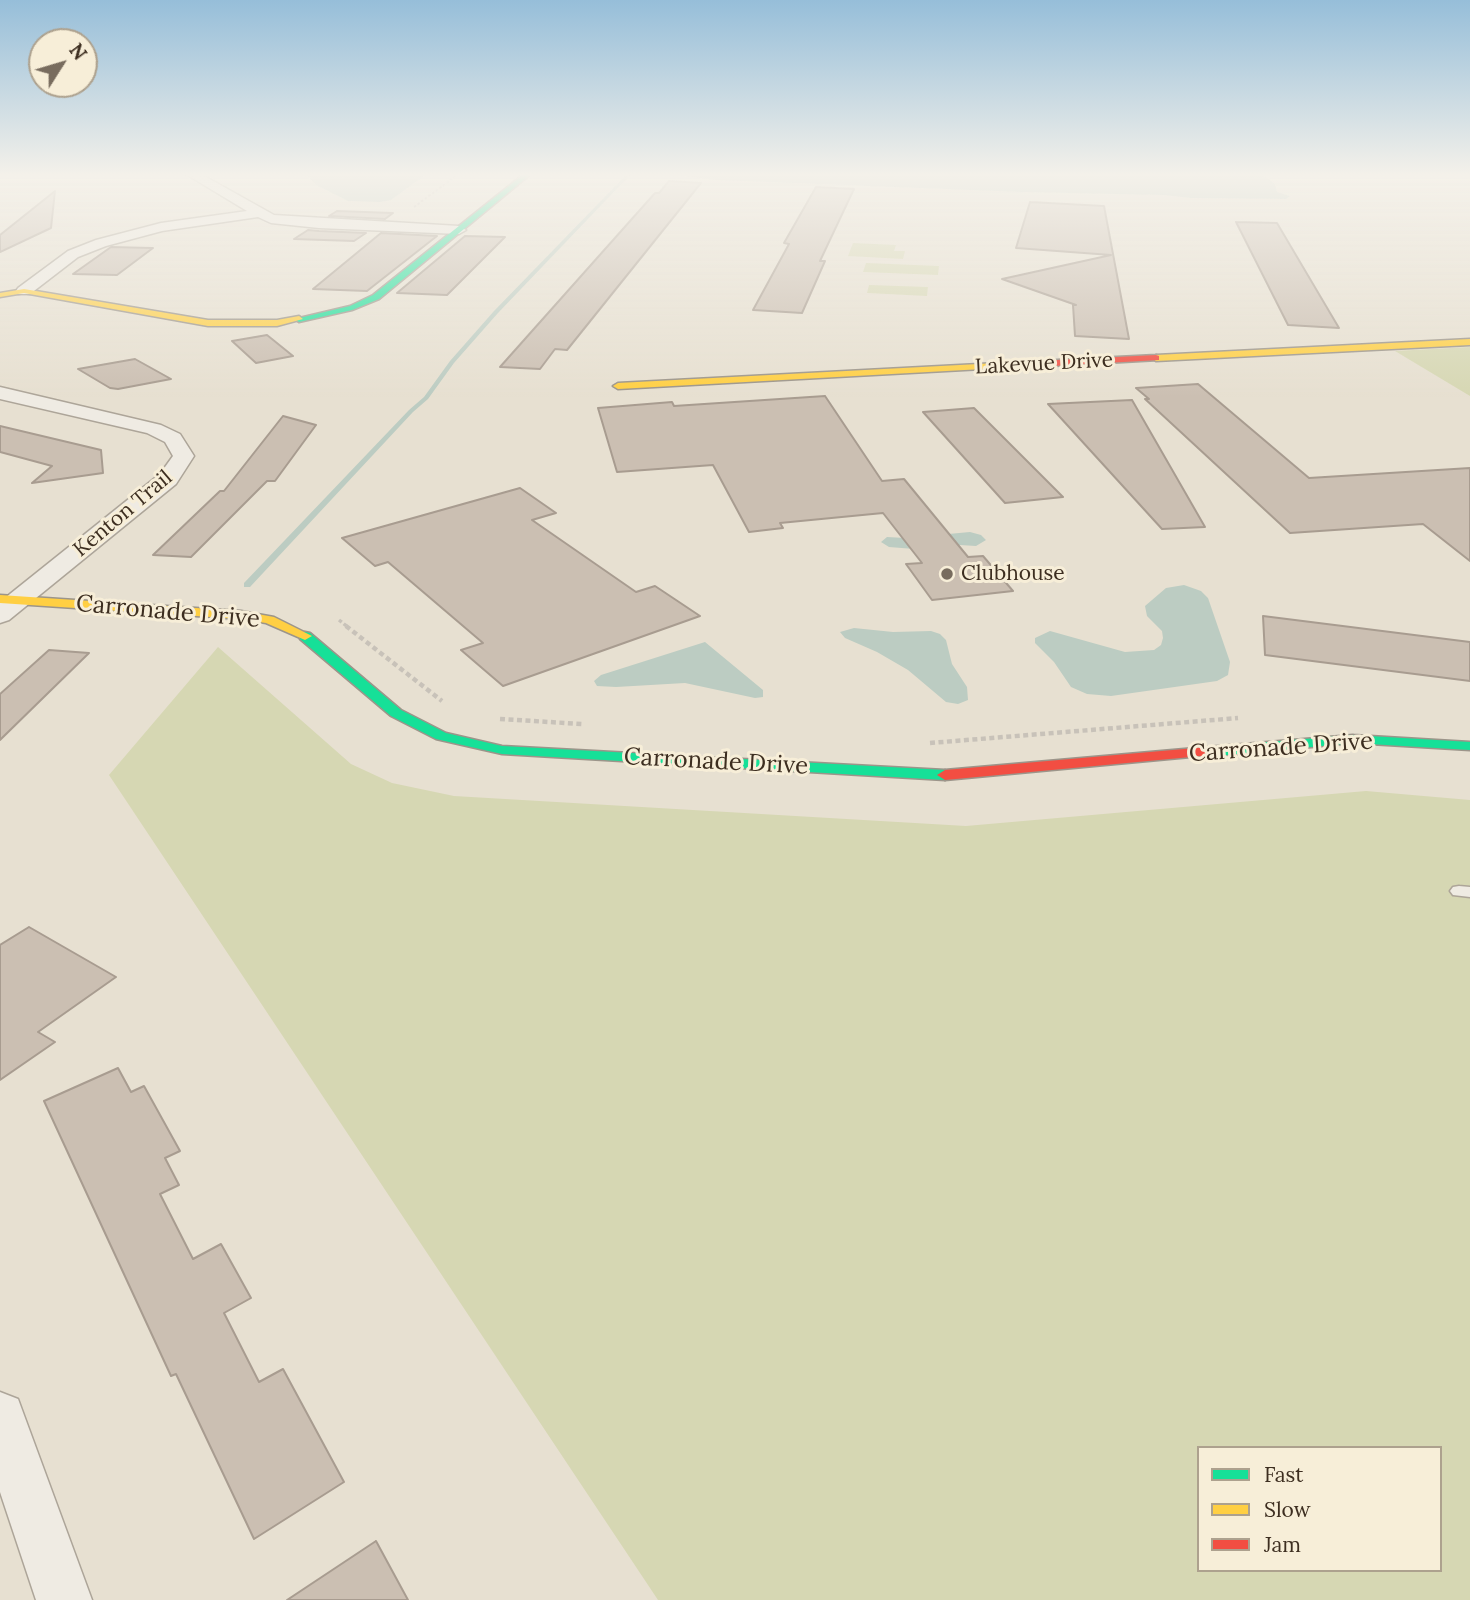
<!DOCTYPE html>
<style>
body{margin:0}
#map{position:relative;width:1470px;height:1600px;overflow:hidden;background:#e7e0d1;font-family:Lora,serif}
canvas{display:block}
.legend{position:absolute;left:1197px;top:1446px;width:245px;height:126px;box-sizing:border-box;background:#f7eed8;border:2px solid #ada18e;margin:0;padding:9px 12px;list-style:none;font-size:21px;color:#3d2e20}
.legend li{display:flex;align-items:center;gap:14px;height:35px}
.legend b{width:35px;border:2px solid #ada18e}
.north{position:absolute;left:28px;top:28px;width:70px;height:70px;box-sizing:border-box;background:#f7eed8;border:2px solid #ada18e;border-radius:50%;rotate:53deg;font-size:19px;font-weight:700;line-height:28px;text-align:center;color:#3d2e20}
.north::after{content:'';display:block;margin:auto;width:24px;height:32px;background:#786c5e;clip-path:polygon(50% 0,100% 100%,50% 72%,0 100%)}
</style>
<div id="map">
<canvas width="1470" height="1600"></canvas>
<ul class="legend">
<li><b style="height:9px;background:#16e098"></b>Fast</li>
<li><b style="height:9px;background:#ffcf43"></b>Slow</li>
<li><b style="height:9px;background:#f24e42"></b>Jam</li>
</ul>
<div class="north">N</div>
</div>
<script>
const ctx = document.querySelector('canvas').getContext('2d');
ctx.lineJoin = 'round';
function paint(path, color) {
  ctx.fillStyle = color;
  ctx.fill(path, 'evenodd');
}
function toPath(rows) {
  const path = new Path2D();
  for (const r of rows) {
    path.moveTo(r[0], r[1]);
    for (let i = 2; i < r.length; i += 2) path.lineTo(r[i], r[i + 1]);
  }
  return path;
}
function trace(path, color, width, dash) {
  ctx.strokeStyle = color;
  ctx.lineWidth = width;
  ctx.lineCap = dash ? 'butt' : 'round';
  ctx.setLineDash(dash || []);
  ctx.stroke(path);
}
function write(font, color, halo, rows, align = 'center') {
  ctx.font = font + ' Lora,serif';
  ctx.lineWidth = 6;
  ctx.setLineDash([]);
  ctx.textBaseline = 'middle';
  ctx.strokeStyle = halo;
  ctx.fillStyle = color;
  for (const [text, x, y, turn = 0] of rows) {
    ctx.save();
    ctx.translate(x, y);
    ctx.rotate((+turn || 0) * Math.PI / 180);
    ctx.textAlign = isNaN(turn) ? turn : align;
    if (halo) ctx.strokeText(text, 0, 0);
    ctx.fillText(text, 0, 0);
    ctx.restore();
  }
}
paint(toPath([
 [853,243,896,245,894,251,905,251,903,259,848,256],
 [866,263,867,263,939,266,938,275,863,272],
 [869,285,928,287,927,296,867,293],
 [1470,347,1470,396,1395,351],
 [218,647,351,764,392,783,454,796,966,826,1366,791,1470,800,1470,1600,658,1600,109,775],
 [1199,1448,1440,1448,1440,1570,1199,1570]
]), '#d6d7b3');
paint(toPath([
 [305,173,428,173,391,200,380,202,348,201,316,185],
 [670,173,1260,173,1275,184,1277,192,1290,196,1286,199,1191,198,1163,195,1022,192,717,180,668,174],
 [970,532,981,535,986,540,976,546,960,545,927,550,889,547,881,542,887,537,905,538],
 [1184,585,1201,591,1208,598,1230,662,1228,675,1217,681,1111,696,1087,694,1071,687,1054,662,1035,643,1035,638,1050,631,1125,652,1154,650,1161,645,1163,638,1162,631,1147,616,1145,606,1166,588],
 [854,628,893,632,931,631,940,634,946,640,952,664,967,687,968,700,958,704,946,702,908,670,877,652,845,638,840,632],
 [705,642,763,690,763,697,755,698,685,683,616,687,597,686,594,681,601,675]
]), '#bcccc2');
paint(toPath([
 [628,173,632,173,498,313,454,363,428,399,413,412,250,587,244,587,244,583,409,410,424,397,450,361,494,311,628,173]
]), '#bcccc2');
const building = toPath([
 [669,181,701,183,567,350,555,349,540,369,500,367,655,193,659,193,669,181],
 [816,187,854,189,820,261,825,261,802,313,753,310,789,244,784,243,816,187],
 [55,191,51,228,0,252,0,235,55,191],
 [1030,202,1104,206,1129,339,1075,336,1073,305,1076,305,1002,279,1111,255,1016,248,1030,202],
 [337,211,393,213,385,219,329,216,337,211],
 [1236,222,1277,223,1339,328,1288,325,1236,222],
 [308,230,319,231,366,233,354,241,294,239,308,230],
 [381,233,437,236,367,291,313,289,381,233],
 [465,236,505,237,447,295,397,293,465,236],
 [111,247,153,248,117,275,73,274,111,247],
 [267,335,293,356,256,363,232,341,267,335],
 [135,359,171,379,118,389,110,388,78,369,135,359],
 [1198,384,1309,478,1470,468,1470,561,1423,524,1290,533,1145,399,1149,399,1136,388,1198,384],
 [825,396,882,481,904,479,968,557,983,556,1013,591,932,600,906,564,922,563,883,513,780,523,783,528,749,532,713,465,617,472,598,408,672,402,674,406,825,396],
 [1132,400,1205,527,1162,529,1048,404,1132,400],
 [974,408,1063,497,1005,503,923,412,974,408],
 [283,416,316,425,275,481,267,481,191,557,153,555,220,491,224,491,283,416],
 [0,426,101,450,103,473,32,483,52,466,0,452,0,426],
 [520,488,556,513,532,520,636,592,655,586,700,616,503,686,461,650,483,643,388,562,375,566,342,538,520,488],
 [1263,616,1470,642,1470,681,1265,655,1263,616],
 [49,650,89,653,0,740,0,694,49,650],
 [29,927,116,977,38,1032,55,1042,0,1080,0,945,29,927],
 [118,1068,131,1092,144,1086,180,1151,165,1158,179,1185,160,1194,193,1259,221,1244,251,1298,224,1313,259,1382,283,1369,344,1482,254,1539,176,1374,171,1376,44,1101,118,1068],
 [376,1541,408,1600,287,1600,376,1541]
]);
paint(building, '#cbbfb2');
trace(building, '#a89c90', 2);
const lane = toPath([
 [1459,886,1470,887,1470,897,1453,895,1450,891,1453,887,1459,886]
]);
const street = toPath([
 [184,173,199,173,274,215,459,226,466,230,459,234,319,228,271,223,258,217,162,231,106,246,78,257,30,294,18,294,16,291,18,288,68,251,96,240,161,223,247,211,184,173],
 [0,387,161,425,180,434,194,456,176,484,9,620,0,623,0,602,160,474,173,456,165,442,147,433,0,399,0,387],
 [0,1392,18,1399,92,1600,36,1600,0,1492,0,1392]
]);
const fast = toPath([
 [525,173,532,173,379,299,352,310,299,322,295,319,350,306,373,295,525,173],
 [305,632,310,633,401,710,446,733,502,746,945,770,953,775,945,780,502,754,436,739,391,716,300,639,300,633,305,632],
 [1353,735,1470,742,1470,750,1353,743,1207,757,1199,752,1207,747,1353,735]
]);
const slow = toPath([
 [24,289,208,320,277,320,299,316,303,319,277,326,208,326,24,293,0,297,0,293,24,289],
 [1470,339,1470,345,1156,361,1152,358,1156,355,1470,339],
 [998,363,1001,364,1001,368,618,389,613,386,618,383,998,363],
 [0,595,241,611,274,617,312,636,305,640,266,623,241,619,0,603,0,595]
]);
const jam = toPath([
 [1156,355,1159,356,1159,360,998,369,993,366,998,363,1156,355],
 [1207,747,1212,749,1215,752,1212,755,945,780,937,775,945,770,1207,747]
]);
trace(lane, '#ada599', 3);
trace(street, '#ada599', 3);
trace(fast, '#9c958a', 3);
trace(slow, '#9c958a', 3);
trace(jam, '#9c958a', 3);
trace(toPath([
 [414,207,460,173]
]), '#c8c2b9', 2, [2.5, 2]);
trace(toPath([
 [339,620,349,628]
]), '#c8c2b9', 3.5, [3.5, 2.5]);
trace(toPath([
 [346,626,442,701],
 [500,719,582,724],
 [930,743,1238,718]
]), '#c8c2b9', 4.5, [5, 3.5]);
paint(lane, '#efebe3');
paint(street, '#efebe3');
paint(fast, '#16e098');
paint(slow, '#ffcf43');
paint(jam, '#f24e42');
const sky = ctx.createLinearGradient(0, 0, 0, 397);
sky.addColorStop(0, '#96bed9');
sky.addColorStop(0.44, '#f4f1ea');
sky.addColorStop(1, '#f4f1ea00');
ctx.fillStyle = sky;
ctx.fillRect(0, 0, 1470, 397);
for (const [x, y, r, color] of [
 [947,574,7,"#786c5e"]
]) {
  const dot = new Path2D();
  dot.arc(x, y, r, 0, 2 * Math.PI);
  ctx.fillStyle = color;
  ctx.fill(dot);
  trace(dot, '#f7eed8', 2.5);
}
write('21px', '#3d2e20', '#f7eed8', [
 ["Lakevue Drive",1044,364,-3],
 ["Kenton Trail",123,514,-40]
]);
write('21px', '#3d2e20', '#f7eed8', [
 ["Clubhouse",961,574]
], 'left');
write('24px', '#3d2e20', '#f7eed8', [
 ["Carronade Drive",168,612,5],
 ["Carronade Drive",1281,748,-4],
 ["Carronade Drive",716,762,3]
]);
</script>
